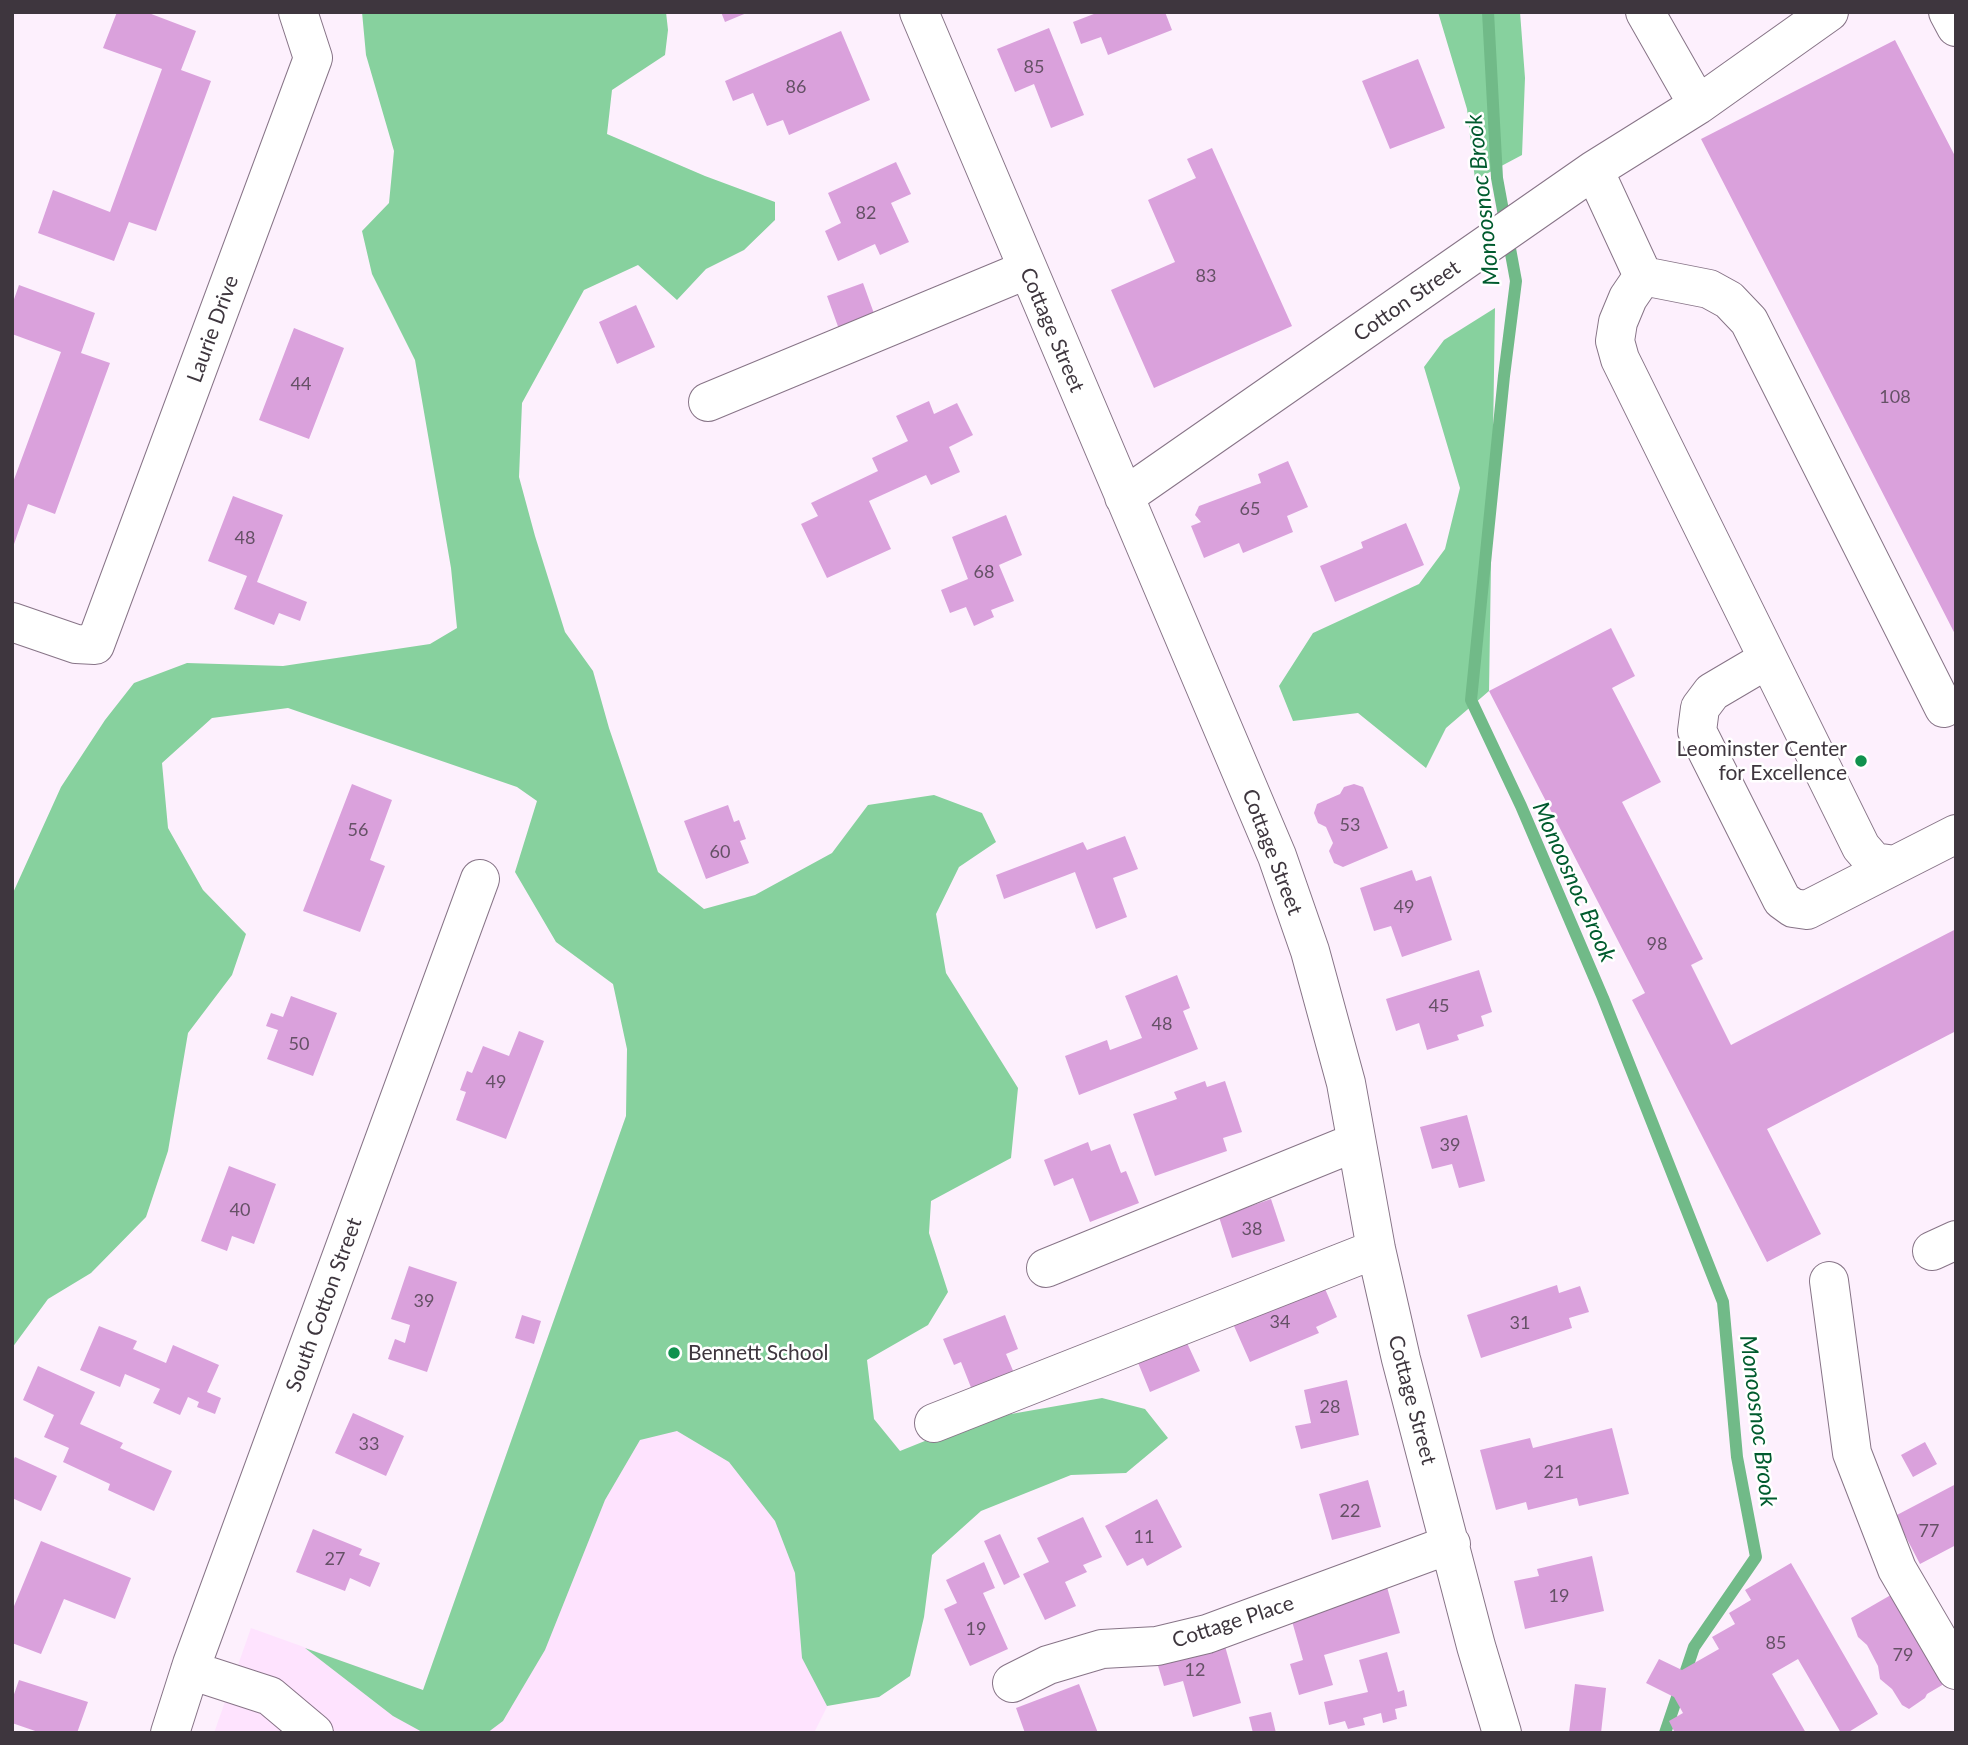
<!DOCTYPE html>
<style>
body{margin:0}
#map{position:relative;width:1968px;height:1745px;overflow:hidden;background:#fdf0fd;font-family:Lato,sans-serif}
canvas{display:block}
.frame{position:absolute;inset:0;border:14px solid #3e363e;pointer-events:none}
</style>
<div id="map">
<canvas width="1968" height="1745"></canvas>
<div class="frame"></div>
</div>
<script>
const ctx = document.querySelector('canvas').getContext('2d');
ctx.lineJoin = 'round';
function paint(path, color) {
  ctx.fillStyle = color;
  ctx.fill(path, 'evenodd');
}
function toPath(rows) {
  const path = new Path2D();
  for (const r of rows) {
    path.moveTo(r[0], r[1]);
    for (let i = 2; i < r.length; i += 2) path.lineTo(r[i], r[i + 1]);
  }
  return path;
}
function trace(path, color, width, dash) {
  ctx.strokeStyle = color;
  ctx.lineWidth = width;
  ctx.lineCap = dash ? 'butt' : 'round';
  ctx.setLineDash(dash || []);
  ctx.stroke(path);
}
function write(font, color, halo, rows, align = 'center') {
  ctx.font = font + ' Lato,sans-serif';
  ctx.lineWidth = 5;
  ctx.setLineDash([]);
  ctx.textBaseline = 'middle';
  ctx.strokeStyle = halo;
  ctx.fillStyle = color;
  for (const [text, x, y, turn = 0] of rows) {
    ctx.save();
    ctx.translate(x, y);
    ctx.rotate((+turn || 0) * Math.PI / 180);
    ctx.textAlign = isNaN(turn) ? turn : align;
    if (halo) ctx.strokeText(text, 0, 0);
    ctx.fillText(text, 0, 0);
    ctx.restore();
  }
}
paint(toPath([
 [626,1116,885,1591,814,1733,214,1733,251,1628,423,1690]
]), '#fee3fe');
paint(toPath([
 [362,12,666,12,668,30,665,55,612,90,607,134,705,176,775,202,775,220,744,250,706,269,677,300,638,265,584,290,522,403,519,477,535,536,565,632,593,671,609,728,658,872,704,909,755,895,832,853,868,805,934,795,982,813,996,842,959,867,936,914,946,973,1018,1088,1011,1158,931,1201,929,1233,948,1292,928,1325,867,1360,874,1419,900,1451,977,1420,1102,1398,1145,1409,1168,1438,1126,1473,1071,1475,981,1511,932,1555,924,1617,910,1676,879,1697,827,1706,802,1658,795,1573,775,1521,729,1462,677,1431,640,1440,605,1500,545,1650,503,1721,487,1733,424,1733,393,1716,305,1648,423,1690,626,1116,627,1049,613,984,556,942,515,872,537,801,517,787,288,708,212,718,162,763,168,828,203,890,246,934,232,975,188,1033,168,1151,146,1217,91,1273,48,1299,12,1348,12,895,61,787,105,720,134,683,187,663,283,666,430,644,457,628,451,568,415,360,372,274,362,231,389,203,394,151,366,55],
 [1438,12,1520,12,1525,78,1522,155,1475,180,1467,109],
 [1495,308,1489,691,1446,728,1426,768,1358,713,1293,721,1279,686,1313,633,1419,584,1445,549,1460,488,1424,367,1444,340]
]), '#87d19e');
trace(toPath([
 [1488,12,1497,178,1516,281,1504,376,1471,700,1521,806,1603,998,1723,1302,1737,1457,1756,1557,1694,1647,1665,1733]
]), '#71ba88', 12);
paint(toPath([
 [117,12,146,12,196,31,181,70,211,81,156,231,129,222,114,261,38,233,53,190,110,212,162,69,103,48],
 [721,12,749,12,725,22],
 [1099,12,1165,12,1172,30,1108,55,1101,37,1081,44,1073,22],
 [1049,28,1084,115,1051,128,1034,84,1015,92,997,49],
 [841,31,870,100,789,135,783,120,767,126,753,93,733,101,725,81],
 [1895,40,1956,158,1956,636,1701,139],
 [1418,59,1445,128,1390,149,1362,81],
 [1212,148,1292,326,1154,388,1111,290,1175,262,1148,200,1196,178,1187,159],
 [896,162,911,194,891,203,909,242,880,255,875,244,838,261,825,231,841,223,828,193],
 [863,283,876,319,840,332,827,296],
 [19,285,95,313,81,353,110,363,55,514,28,504,13,547,12,485,61,352,12,334,12,305],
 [636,305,655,347,617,364,599,322],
 [294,328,344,348,309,439,259,420],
 [929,401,934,414,957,403,973,435,949,447,960,472,931,485,926,475,869,501,891,549,827,578,801,524,818,516,811,503,878,471,872,458,908,441,896,416],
 [1288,461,1308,507,1287,516,1293,532,1243,553,1239,543,1204,558,1191,526,1201,522,1195,515,1199,506,1261,483,1258,474],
 [233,496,283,515,257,582,307,602,300,621,279,613,274,625,234,609,247,576,208,561],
 [1006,515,1022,555,999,565,1014,601,991,610,994,617,974,626,966,607,950,613,941,590,968,579,952,537],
 [1406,523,1424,565,1335,602,1320,566,1363,548,1361,542],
 [1611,628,1635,676,1612,688,1661,782,1622,802,1703,959,1691,965,1731,1045,1956,929,1956,1031,1767,1129,1821,1234,1767,1262,1632,1000,1645,993,1489,691],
 [352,784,392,800,370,860,385,866,360,932,303,911],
 [1354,784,1363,787,1388,848,1343,867,1334,863,1329,851,1333,843,1326,827,1318,823,1314,813,1317,804,1340,794,1344,787],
 [728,805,734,822,739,820,746,839,740,841,749,863,706,879,684,821],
 [1125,836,1138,869,1113,878,1127,917,1096,929,1075,872,1004,899,996,875,1083,842,1087,850],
 [1412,870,1416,881,1431,876,1452,940,1402,957,1391,926,1374,931,1360,888],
 [1479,970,1492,1012,1481,1016,1484,1026,1457,1035,1459,1040,1427,1050,1419,1023,1396,1031,1386,999],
 [1177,975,1190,1008,1183,1011,1198,1049,1079,1095,1065,1056,1107,1040,1110,1050,1142,1038,1125,996],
 [291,996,337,1013,313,1076,267,1059,278,1030,266,1026,271,1013,283,1017],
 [519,1031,544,1041,506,1139,456,1120,466,1092,460,1090,467,1071,472,1073,483,1046,509,1056],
 [1205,1081,1207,1087,1225,1081,1242,1132,1223,1138,1227,1151,1155,1176,1133,1114,1177,1099,1174,1092],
 [1467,1115,1485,1181,1459,1188,1452,1164,1432,1169,1420,1127],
 [1088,1142,1091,1151,1110,1144,1121,1173,1126,1171,1139,1203,1090,1222,1073,1178,1054,1186,1044,1160],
 [229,1166,276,1184,254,1244,232,1236,227,1251,201,1241],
 [1271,1199,1285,1241,1232,1258,1219,1217],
 [409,1266,457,1282,427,1372,388,1359,395,1339,405,1343,410,1325,391,1319],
 [1320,1277,1337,1317,1316,1327,1319,1333,1250,1362,1230,1317],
 [1557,1285,1559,1293,1580,1286,1589,1312,1569,1318,1572,1328,1481,1358,1467,1315],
 [522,1315,541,1321,534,1344,515,1338],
 [1005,1315,1018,1349,1006,1354,1014,1373,972,1390,961,1362,954,1365,943,1339],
 [99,1326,137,1341,133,1349,166,1363,173,1345,219,1365,207,1392,221,1398,215,1414,197,1407,199,1402,188,1397,180,1415,153,1403,160,1389,125,1374,120,1387,80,1370],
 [1182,1332,1200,1371,1150,1392,1134,1353],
 [38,1366,95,1392,80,1424,123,1443,120,1448,172,1471,154,1511,108,1490,110,1484,63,1462,69,1448,44,1437,54,1415,23,1400],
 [1347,1380,1359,1435,1301,1449,1295,1426,1311,1423,1304,1390],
 [353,1413,404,1436,386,1476,335,1453],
 [1612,1428,1629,1494,1579,1506,1577,1498,1528,1510,1526,1502,1496,1510,1480,1450,1530,1438,1533,1448],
 [1925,1442,1937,1464,1913,1477,1901,1455],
 [15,1457,57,1476,41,1511,12,1498,12,1463],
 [1368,1480,1381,1527,1332,1540,1319,1494],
 [1956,1484,1956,1545,1920,1564,1895,1516],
 [1157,1499,1182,1547,1147,1566,1143,1558,1127,1566,1105,1526],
 [1083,1517,1102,1557,1083,1565,1087,1572,1065,1582,1076,1606,1045,1620,1023,1574,1049,1562,1037,1538],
 [313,1529,362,1549,359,1555,380,1563,370,1587,350,1578,345,1591,296,1572],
 [1000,1534,1020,1577,1004,1585,984,1541],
 [41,1541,131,1578,115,1619,64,1599,41,1654,12,1643,12,1611],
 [1592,1556,1604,1611,1525,1629,1514,1581,1539,1576,1537,1569],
 [984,1562,995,1588,983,1593,1008,1649,970,1666,944,1609,957,1603,946,1580],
 [1791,1563,1878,1714,1847,1733,1841,1733,1798,1659,1772,1674,1806,1733,1670,1733,1674,1731,1669,1721,1683,1713,1674,1697,1646,1683,1659,1659,1682,1670,1719,1649,1712,1637,1735,1624,1729,1613,1751,1600,1745,1590],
 [1387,1587,1400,1633,1324,1655,1333,1685,1299,1695,1290,1664,1303,1660,1290,1614],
 [1896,1592,1949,1681,1927,1694,1925,1698,1909,1709,1902,1705,1892,1689,1880,1679,1878,1666,1867,1645,1858,1637,1851,1618],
 [1223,1639,1241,1703,1193,1717,1183,1681,1164,1686,1156,1659],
 [1387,1652,1398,1692,1404,1690,1407,1706,1395,1709,1397,1719,1383,1723,1381,1713,1363,1718,1365,1725,1348,1729,1345,1721,1329,1725,1324,1702,1368,1692,1359,1660],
 [19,1680,88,1702,77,1733,41,1733,12,1723,12,1700],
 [1079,1684,1098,1733,1025,1733,1016,1708],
 [1575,1684,1606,1688,1601,1733,1569,1733],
 [1271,1712,1276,1733,1253,1733,1249,1717]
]), '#daa1dc');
const minor = toPath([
 [919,12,1277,856,1310,951,1346,1083,1376,1249,1401,1359,1476,1646,1502,1733],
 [1645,12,1698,105],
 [1948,12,1956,27],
 [1594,170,1643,276,1709,289,1729,300,1749,321,1944,708],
 [1643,276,1628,298,1618,322,1615,341,1620,359,1861,847,1874,862,1895,865,1956,834],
 [708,402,1026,270],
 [1124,497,1594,170,1698,105,1829,12],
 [12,622,76,644,95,645,313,58,298,12],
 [1768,659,1712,692,1700,708,1697,731,1782,900,1793,908,1807,910,1895,865],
 [1932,1251,1956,1240],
 [1046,1268,1356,1142],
 [1829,1281,1852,1453,1897,1569,1956,1670],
 [934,1423,1376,1249],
 [190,1670,270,1696,314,1733],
 [1012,1683,1048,1665,1102,1649,1157,1646,1207,1634,1451,1544],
 [170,1733,192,1664,480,879]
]);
trace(minor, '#877487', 40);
trace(minor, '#fff', 38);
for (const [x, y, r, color] of [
 [1861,761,7,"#10914e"],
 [674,1353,7,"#10914e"]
]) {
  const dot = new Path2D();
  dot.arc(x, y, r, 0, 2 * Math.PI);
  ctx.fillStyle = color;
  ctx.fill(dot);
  trace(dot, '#fff', 2.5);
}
write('18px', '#655166', null, [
 ["85",1034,67],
 ["86",796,87],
 ["82",866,213],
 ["83",1206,276],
 ["44",301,384],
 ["108",1895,397],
 ["65",1250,509],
 ["48",245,538],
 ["68",984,572],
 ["53",1350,825],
 ["56",358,830],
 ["60",720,852],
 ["49",1404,907],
 ["98",1657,944],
 ["45",1439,1006],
 ["48",1162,1024],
 ["50",299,1044],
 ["49",496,1082],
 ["39",1450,1145],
 ["40",240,1210],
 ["38",1252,1229],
 ["39",424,1301],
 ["34",1280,1322],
 ["31",1520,1323],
 ["28",1330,1407],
 ["33",369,1444],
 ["21",1554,1472],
 ["22",1350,1511],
 ["77",1929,1531],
 ["11",1144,1537],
 ["27",335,1559],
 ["19",1559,1596],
 ["19",976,1629],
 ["85",1776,1643],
 ["79",1903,1655],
 ["12",1195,1670]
]);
write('21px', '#3e363e', '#fff', [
 ["Cotton Street",1407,301,-35],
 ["Laurie Drive",213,329,-70],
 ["Cottage Street",1052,330,67],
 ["Cottage Street",1272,852,69],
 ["South Cotton Street",324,1305,-70],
 ["Cottage Street",1412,1400,75],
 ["Cottage Place",1233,1622,-18]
]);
write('21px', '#3e363e', '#fff', [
 ["Leominster Center",1847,749],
 ["for Excellence",1847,773],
 ["Bennett School",688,1353,"left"]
], 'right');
write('italic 23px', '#005b2e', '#fff', [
 ["Monoosnoc Brook",1483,200,-96],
 ["Monoosnoc Brook",1574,882,66],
 ["Monoosnoc Brook",1758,1421,83]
]);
</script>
